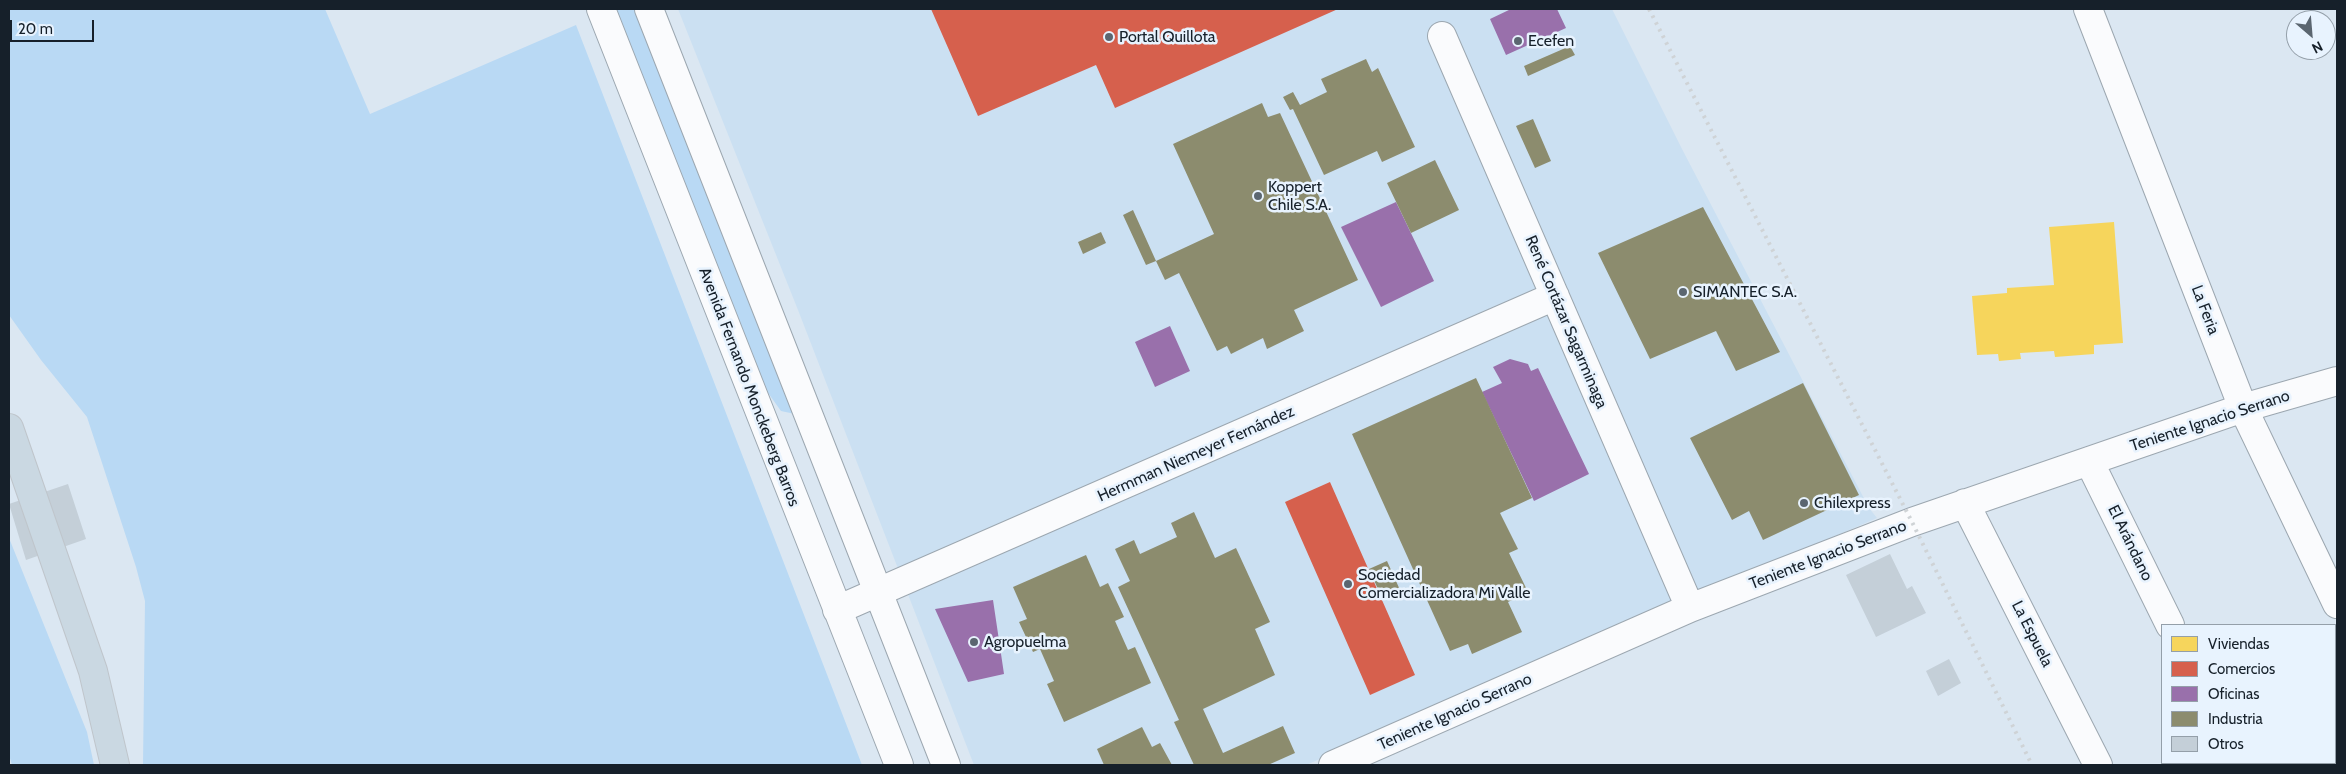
<!DOCTYPE html>
<meta charset="utf-8">
<style>
body{margin:0}
#map{position:relative;width:2346px;height:774px;overflow:hidden;background:#dbe7f2;font-family:Cabin,sans-serif}
canvas{display:block}
.frame{position:absolute;inset:0;border:10px solid #16202a;pointer-events:none}
.legend{position:absolute;left:2161px;top:624px;width:175px;height:140px;box-sizing:border-box;background:#e8f3fe;border:1px solid #949fa9;margin:0;padding:6px 9px;list-style:none;font-size:15px;color:#16202a}
.legend li{display:flex;align-items:center;gap:10px;height:25px}
.legend b{width:25px;border:1px solid #949fa9}
.north{position:absolute;left:2286px;top:10px;width:50px;height:50px;box-sizing:border-box;background:#e8f3fe;border:1px solid #949fa9;border-radius:50%;rotate:153deg;font-size:14px;font-weight:700;line-height:20px;text-align:center;color:#16202a}
.north::after{content:'';display:block;margin:auto;width:18px;height:22px;background:#5b6670;clip-path:polygon(50% 0,100% 100%,50% 72%,0 100%)}
.scale{position:absolute;left:10px;top:20px;width:84px;height:22px;box-sizing:border-box;border:2px solid #16202a;border-top:0;padding-left:6px;font-size:15px;line-height:18px;white-space:nowrap;color:#16202a;-webkit-text-stroke:4px #e8f3fe;paint-order:stroke}
</style>
<div id="map">
<canvas width="2346" height="774"></canvas>
<div class="frame"></div>
<ul class="legend">
<li><b style="height:14px;background:#f6d55c"></b>Viviendas</li>
<li><b style="height:14px;background:#d6604d"></b>Comercios</li>
<li><b style="height:14px;background:#9970ab"></b>Oficinas</li>
<li><b style="height:14px;background:#8c8c6e"></b>Industria</li>
<li><b style="height:14px;background:#c4cfd8"></b>Otros</li>
</ul>
<div class="north">N</div>
<div class="scale">20 m</div>
</div>
<script>
const ctx = document.querySelector('canvas').getContext('2d');
ctx.lineJoin = 'round';
function paint(path, color) {
  ctx.fillStyle = color;
  ctx.fill(path, 'evenodd');
}
function toPath(rows) {
  const path = new Path2D();
  for (const r of rows) {
    path.moveTo(r[0], r[1]);
    for (let i = 2; i < r.length; i += 2) path.lineTo(r[i], r[i + 1]);
  }
  return path;
}
function trace(path, color, width, dash) {
  ctx.strokeStyle = color;
  ctx.lineWidth = width;
  ctx.lineCap = dash ? 'butt' : 'round';
  ctx.setLineDash(dash || []);
  ctx.stroke(path);
}
function write(font, color, halo, rows, align = 'center') {
  ctx.font = font + ' Cabin,sans-serif';
  ctx.lineWidth = 5;
  ctx.setLineDash([]);
  ctx.textBaseline = 'middle';
  ctx.strokeStyle = halo;
  ctx.fillStyle = color;
  for (const [text, x, y, turn = 0] of rows) {
    ctx.save();
    ctx.translate(x, y);
    ctx.rotate((+turn || 0) * Math.PI / 180);
    ctx.textAlign = isNaN(turn) ? turn : align;
    if (halo) ctx.strokeText(text, 0, 0);
    ctx.fillText(text, 0, 0);
    ctx.restore();
  }
}
paint(toPath([
 [678,9,1612,9,1682,149,1869,508,1877,518,1306,765,974,765,798,310]
]), '#cbe0f2');
paint(toPath([
 [9,9,325,9,370,114,576,25,862,765,143,765,145,601,136,567,87,417,41,360,9,315],
 [616,9,636,9,795,414,781,411,766,390],
 [9,538,87,732,94,765,12,765,9,755]
]), '#b9d9f4');
paint(toPath([
 [2114,222,2123,343,2094,345,2094,354,2055,357,2054,351,2020,353,2021,359,1999,361,1998,354,1977,355,1972,296,2007,293,2007,288,2054,285,2049,227]
]), '#f6d55c');
paint(toPath([
 [931,9,1338,9,1115,108,1096,65,978,116],
 [1330,482,1415,675,1370,695,1285,502]
]), '#d6604d');
paint(toPath([
 [1511,9,1557,9,1566,28,1506,55,1490,19],
 [1396,202,1434,281,1381,307,1341,227],
 [1170,326,1190,371,1155,387,1135,342],
 [1510,359,1528,364,1531,371,1538,368,1589,474,1534,501,1482,392,1502,383,1493,367],
 [993,600,1004,674,968,682,935,609]
]), '#9970ab');
paint(toPath([
 [1570,46,1575,55,1528,76,1524,66],
 [1366,59,1372,72,1378,68,1415,147,1382,162,1377,151,1324,175,1293,109,1290,110,1283,97,1293,92,1300,105,1327,92,1321,79],
 [1262,103,1268,117,1280,113,1358,280,1294,310,1304,331,1267,349,1263,338,1231,354,1227,346,1217,351,1179,273,1165,280,1156,261,1146,265,1123,215,1133,210,1156,261,1214,234,1173,144],
 [1533,119,1551,161,1535,168,1516,126],
 [1435,160,1459,210,1411,233,1387,183],
 [1703,207,1780,352,1736,371,1716,331,1650,359,1598,253],
 [1101,232,1106,243,1083,254,1078,242],
 [1476,378,1532,498,1500,513,1518,549,1509,553,1528,592,1508,602,1522,632,1472,654,1468,644,1450,651,1352,434],
 [1803,383,1859,495,1763,540,1749,511,1732,520,1690,438],
 [1194,512,1215,558,1236,548,1270,622,1255,629,1275,675,1203,709,1223,753,1283,726,1295,753,1268,765,1194,765,1174,722,1179,720,1118,587,1130,581,1115,549,1134,540,1140,554,1177,537,1171,523],
 [1086,555,1100,587,1108,583,1124,617,1115,621,1128,650,1135,647,1151,683,1064,722,1047,684,1054,681,1040,649,1033,652,1019,622,1027,619,1013,587],
 [1387,561,1400,590,1382,598,1369,569],
 [1142,727,1152,747,1160,743,1172,765,1104,765,1097,749]
]), '#8c8c6e');
paint(toPath([
 [68,484,86,539,26,560,9,504],
 [1890,554,1907,589,1912,586,1926,613,1876,637,1846,575],
 [1949,659,1961,683,1938,696,1926,671]
]), '#c4cfd8');
const minor = toPath([
 [601,9,899,765],
 [649,9,946,765],
 [2088,9,2243,408,2337,604],
 [1442,36,1690,608],
 [2089,461,2170,625],
 [1965,503,2098,765],
 [837,610,1555,296],
 [2239,763,2240,765],
 [1333,765,1690,608,1912,522,2243,408,2337,381]
]);
const highway = toPath([
 [9,428,93,671,115,765]
]);
trace(minor, '#9ca7b0', 30);
trace(highway, '#bfc5cb', 30);
trace(minor, '#fafbfd', 28);
trace(highway, '#cad8e2', 28);
trace(toPath([
 [1649,9,1912,522,2032,765]
]), '#cfd3d6', 4, [2.5, 5]);
for (const [x, y, r, color] of [
 [1109,37,5,"#5b6670"],
 [1518,41,5,"#5b6670"],
 [1258,196,5,"#5b6670"],
 [1683,292,5,"#5b6670"],
 [1804,503,5,"#5b6670"],
 [1348,584,5,"#5b6670"],
 [974,642,5,"#5b6670"]
]) {
  const dot = new Path2D();
  dot.arc(x, y, r, 0, 2 * Math.PI);
  ctx.fillStyle = color;
  ctx.fill(dot);
  trace(dot, '#e8f3fe', 2);
}
write('16px', '#16202a', '#e8f3fe', [
 ["Portal Quillota",1119,37],
 ["Ecefen",1528,41],
 ["Koppert",1268,187],
 ["Chile S.A.",1268,205],
 ["SIMANTEC S.A.",1693,292],
 ["Chilexpress",1814,503],
 ["Sociedad",1358,575],
 ["Comercializadora Mi Valle",1358,593],
 ["Agropuelma",984,642]
], 'left');
write('16px', '#16202a', '#e8f3fe', [
 ["La Feria",2205,310,69],
 ["René Cortázar Sagarminaga",1566,322,67],
 ["Avenida Fernando Monckeberg Barros",749,387,69],
 ["Teniente Ignacio Serrano",2210,421,-18],
 ["Hermman Niemeyer Fernández",1196,454,-24],
 ["El Arándano",2130,543,64],
 ["Teniente Ignacio Serrano",1828,555,-21],
 ["La Espuela",2032,634,63],
 ["Teniente Ignacio Serrano",1455,712,-24]
]);
</script>
